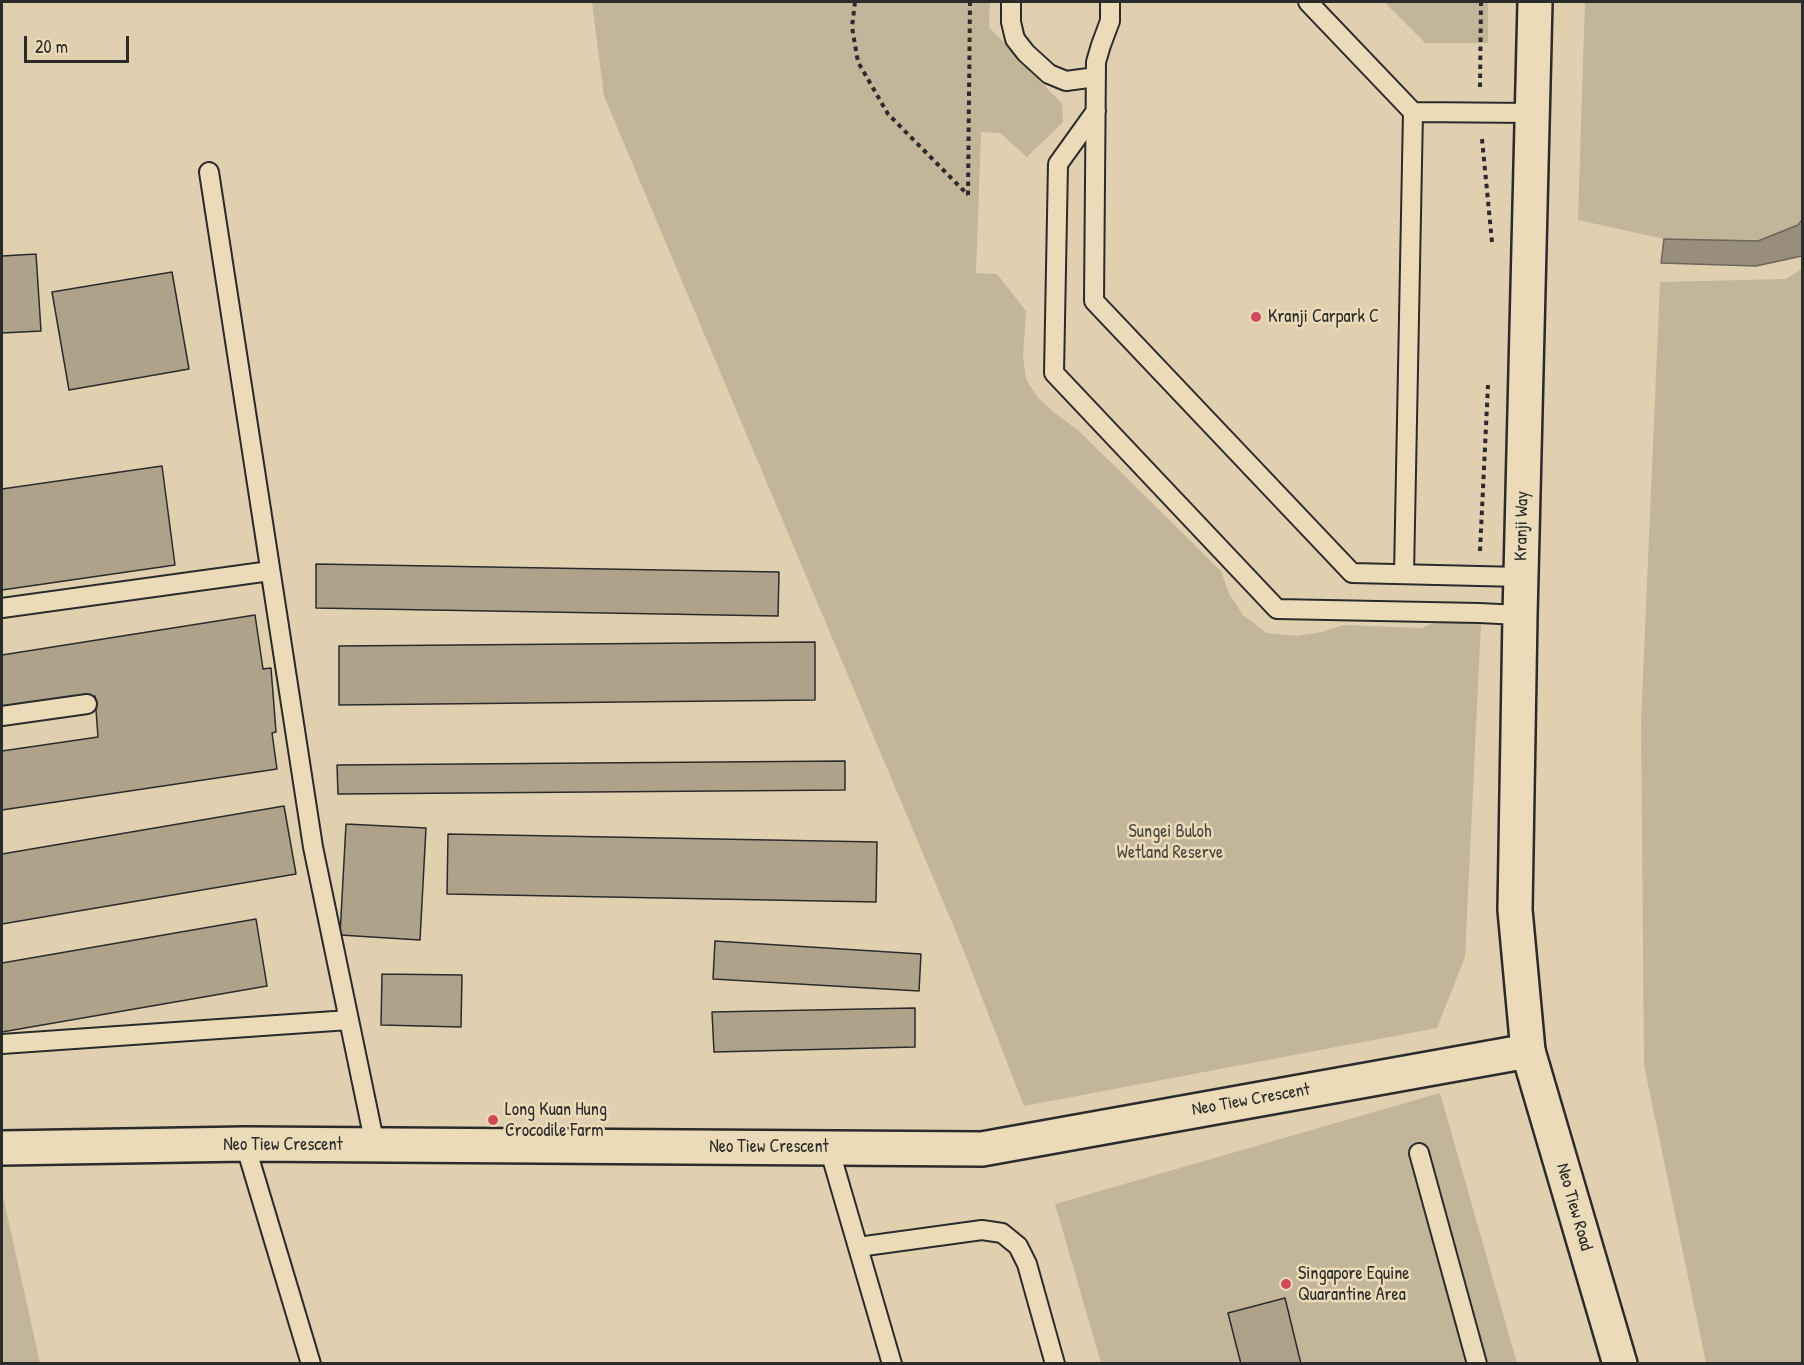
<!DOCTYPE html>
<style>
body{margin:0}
#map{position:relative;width:1804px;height:1365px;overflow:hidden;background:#e0d0b0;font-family:"Patrick Hand",sans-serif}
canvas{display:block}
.frame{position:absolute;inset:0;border:3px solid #2b2b2b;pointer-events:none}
.scale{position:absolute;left:24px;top:36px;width:105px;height:27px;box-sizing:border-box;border:3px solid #2b2b2b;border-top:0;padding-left:8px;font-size:18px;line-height:21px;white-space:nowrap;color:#2b2b2b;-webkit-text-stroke:4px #ecdbb8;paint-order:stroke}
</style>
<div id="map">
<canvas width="1804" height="1365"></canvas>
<div class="frame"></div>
<div class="scale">20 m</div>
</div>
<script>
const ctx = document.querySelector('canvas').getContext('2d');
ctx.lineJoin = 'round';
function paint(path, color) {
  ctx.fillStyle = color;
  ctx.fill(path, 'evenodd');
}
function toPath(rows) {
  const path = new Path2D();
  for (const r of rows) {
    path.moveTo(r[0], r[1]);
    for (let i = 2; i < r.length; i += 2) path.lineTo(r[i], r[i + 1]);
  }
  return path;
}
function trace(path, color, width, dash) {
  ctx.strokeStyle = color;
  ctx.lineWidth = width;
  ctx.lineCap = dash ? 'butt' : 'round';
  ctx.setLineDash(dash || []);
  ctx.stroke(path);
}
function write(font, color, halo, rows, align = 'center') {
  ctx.font = font + ' "Patrick Hand",sans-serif';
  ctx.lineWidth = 5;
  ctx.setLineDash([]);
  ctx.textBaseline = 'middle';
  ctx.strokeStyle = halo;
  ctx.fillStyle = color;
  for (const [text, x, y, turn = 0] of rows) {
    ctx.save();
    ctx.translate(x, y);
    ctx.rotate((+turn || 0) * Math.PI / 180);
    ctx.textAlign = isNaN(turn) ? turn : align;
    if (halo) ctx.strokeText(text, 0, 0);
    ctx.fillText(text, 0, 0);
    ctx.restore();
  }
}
paint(toPath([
 [592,2,990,2,989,27,1062,104,1063,122,1027,157,1000,133,981,132,976,273,997,274,1026,311,1023,357,1026,379,1038,398,1056,414,1079,431,1221,571,1229,594,1243,615,1267,633,1297,636,1322,632,1344,625,1422,628,1440,620,1481,622,1465,957,1437,1028,1024,1106,961,944,604,96],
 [1384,2,1488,2,1488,43,1425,43],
 [1585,2,1802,2,1802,220,1798,225,1758,241,1664,239,1578,220],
 [1802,269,1802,1363,1706,1363,1644,1065,1641,722,1660,282,1786,279],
 [1440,1093,1517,1363,1101,1363,1055,1204],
 [2,1192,40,1363,2,1363]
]), '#c2b599');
const water = toPath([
 [1802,220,1802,256,1756,266,1661,263,1664,239,1758,241,1798,225,1802,220]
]);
paint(water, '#988e7b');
trace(water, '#6c665b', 1.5);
const building = toPath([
 [36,254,41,331,2,333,2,256,36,254],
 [172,272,189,369,69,390,52,292,172,272],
 [162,466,175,565,2,590,2,489,162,466],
 [316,564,779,572,778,616,316,608,316,564],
 [255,615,263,669,271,668,276,732,272,733,277,769,2,810,2,751,98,737,95,696,2,710,2,655,255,615],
 [815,642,815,700,339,705,339,646,815,642],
 [845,761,845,790,338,794,337,765,845,761],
 [284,806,296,874,2,924,2,854,284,806],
 [346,824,426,828,420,940,340,935,346,824],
 [448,834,877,842,876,902,447,894,448,834],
 [256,919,267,986,2,1032,2,963,256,919],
 [715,941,921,954,919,991,713,979,715,941],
 [382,974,462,975,461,1027,381,1025,382,974],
 [915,1008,915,1047,714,1052,712,1012,915,1008],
 [1285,1298,1301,1364,1241,1364,1228,1313,1285,1298]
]);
paint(building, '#aea28b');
trace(building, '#2b2b2b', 1.5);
const service = toPath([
 [1011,2,1011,22,1015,39,1026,53,1049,74,1066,81,1096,77],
 [1110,2,1110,21,1101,45,1096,62,1094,301,1352,573,1521,577],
 [1308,2,1413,112,1404,574],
 [1096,111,1058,164,1054,373,1277,609,1479,613,1520,615],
 [1413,112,1532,113],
 [209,172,313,847,375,1145],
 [2,608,270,571],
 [2,716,87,704],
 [2,1044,349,1020],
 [245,1144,311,1364],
 [829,1148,892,1364],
 [1419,1153,1477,1364],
 [858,1247,982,1230,1002,1233,1018,1246,1027,1264,1055,1364]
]);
const minor = toPath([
 [2,1148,245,1144,982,1149,1528,1051]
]);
const primary = toPath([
 [1535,2,1520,615,1515,910,1528,1051,1620,1364]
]);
trace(service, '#2b2b2b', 22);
trace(minor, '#2b2b2b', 38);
trace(primary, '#2b2b2b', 38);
trace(toPath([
 [855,2,852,27,858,62,888,114,968,195],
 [1480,87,1481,2],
 [1482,139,1492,242],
 [968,195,970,2],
 [1480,551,1488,385]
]), '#2b2b2b', 4, [4.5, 4.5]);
trace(service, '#ecdbb8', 18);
trace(minor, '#ecdbb8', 33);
trace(primary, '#ecdbb8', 33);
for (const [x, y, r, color] of [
 [1256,317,6,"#d1495b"],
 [493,1120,6,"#d1495b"],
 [1286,1284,6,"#d1495b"]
]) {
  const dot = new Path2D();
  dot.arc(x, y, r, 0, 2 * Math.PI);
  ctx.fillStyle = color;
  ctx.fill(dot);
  trace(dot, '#ecdbb8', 2);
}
write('18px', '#2b2b2b', '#ecdbb8', [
 ["Kranji Carpark C",1268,317],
 ["Long Kuan Hung",505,1110],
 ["Crocodile Farm",505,1131],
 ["Singapore Equine",1298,1274],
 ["Quarantine Area",1298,1295]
], 'left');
write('18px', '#2b2b2b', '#ecdbb8', [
 ["Kranji Way",1522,526,-89],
 ["Neo Tiew Crescent",1251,1100,-10],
 ["Neo Tiew Crescent",283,1145],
 ["Neo Tiew Crescent",769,1147],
 ["Neo Tiew Road",1574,1207,74]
]);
write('18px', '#494741', '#ecdbb8', [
 ["Sungei Buloh",1170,832],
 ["Wetland Reserve",1170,853]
]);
</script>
